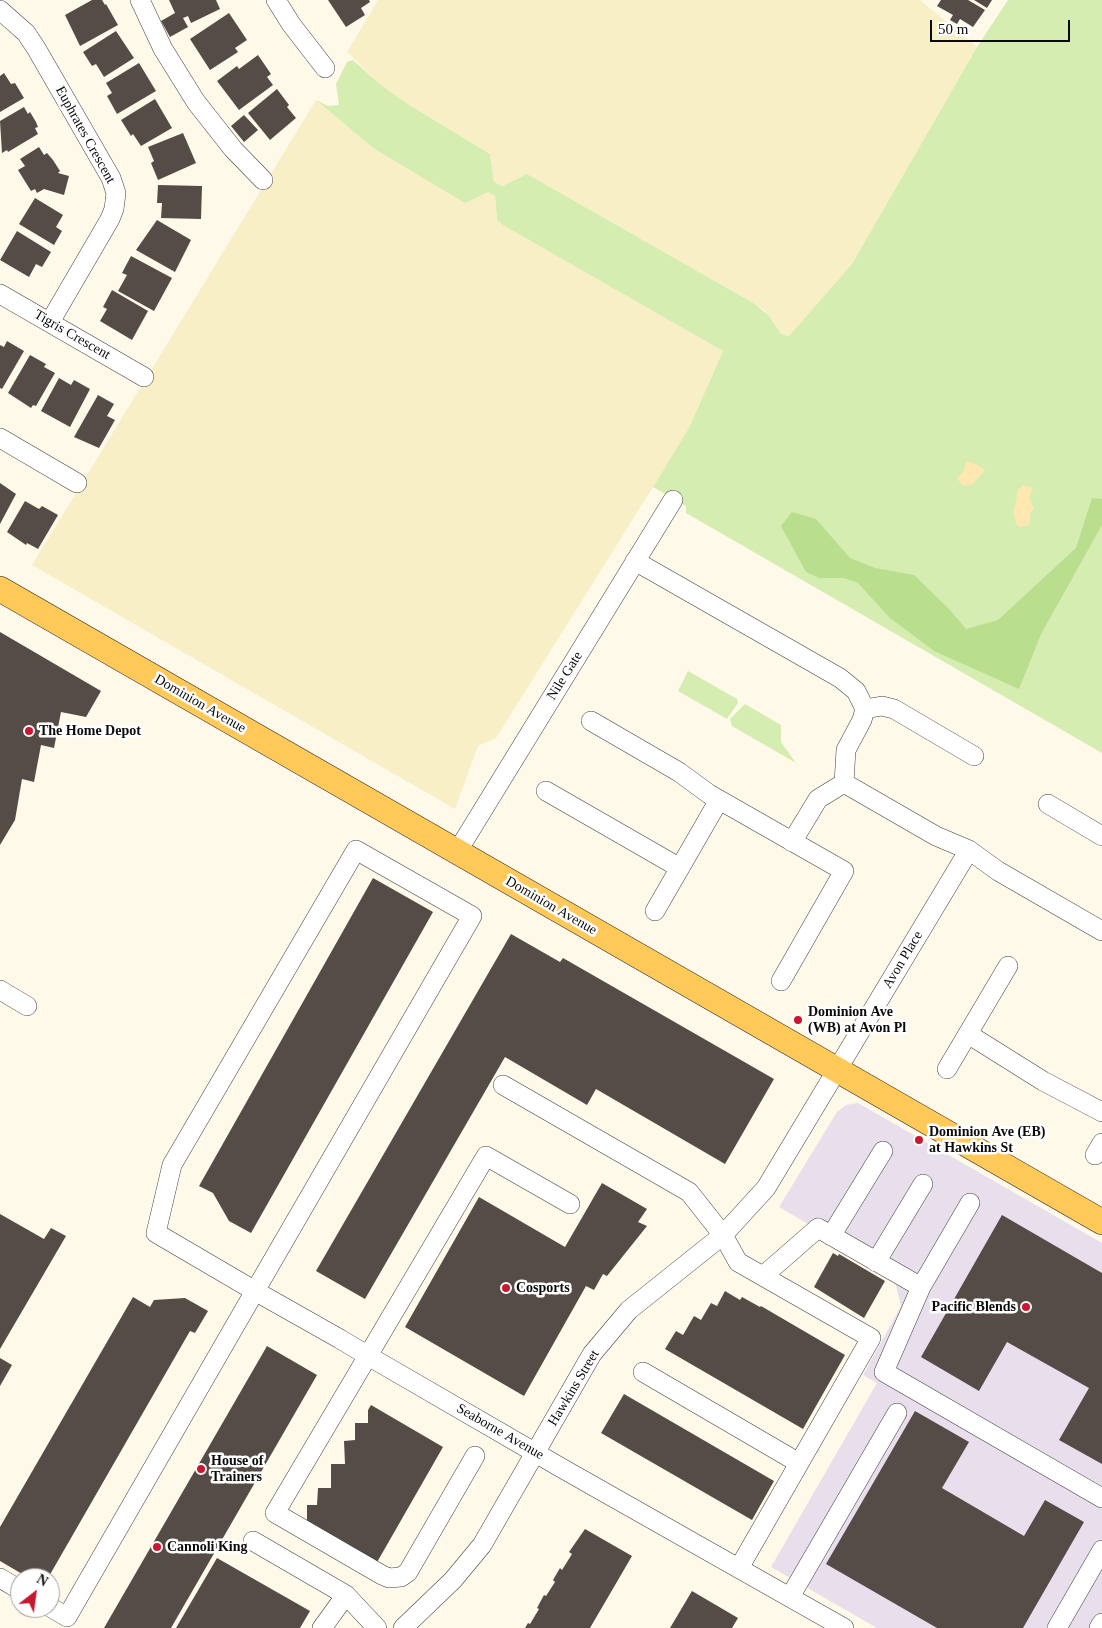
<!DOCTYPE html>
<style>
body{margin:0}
#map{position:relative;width:1102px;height:1628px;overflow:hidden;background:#fff9ea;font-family:Georgia,serif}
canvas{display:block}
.north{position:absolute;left:10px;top:1568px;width:50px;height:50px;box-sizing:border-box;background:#fff;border:1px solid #9d9d9d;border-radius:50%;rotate:30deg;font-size:14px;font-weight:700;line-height:20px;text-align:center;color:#0b0b0b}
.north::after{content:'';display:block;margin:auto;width:18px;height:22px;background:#c8172f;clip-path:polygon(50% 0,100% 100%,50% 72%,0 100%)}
.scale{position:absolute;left:930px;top:20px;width:140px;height:22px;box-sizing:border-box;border:2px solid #0b0b0b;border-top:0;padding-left:6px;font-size:15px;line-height:18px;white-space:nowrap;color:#0b0b0b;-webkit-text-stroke:4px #fff;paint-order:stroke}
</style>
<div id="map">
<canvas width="1102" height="1628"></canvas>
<div class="north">N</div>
<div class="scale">50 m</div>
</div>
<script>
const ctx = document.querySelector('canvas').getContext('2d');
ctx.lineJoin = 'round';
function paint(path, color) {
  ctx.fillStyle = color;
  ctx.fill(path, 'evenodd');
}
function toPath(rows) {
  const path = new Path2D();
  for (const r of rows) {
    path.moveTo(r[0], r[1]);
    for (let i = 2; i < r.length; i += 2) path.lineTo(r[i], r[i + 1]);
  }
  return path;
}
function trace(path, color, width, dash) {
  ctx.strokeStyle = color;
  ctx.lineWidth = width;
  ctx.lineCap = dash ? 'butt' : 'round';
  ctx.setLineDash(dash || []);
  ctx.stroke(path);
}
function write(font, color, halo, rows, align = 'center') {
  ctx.font = font + ' Georgia,serif';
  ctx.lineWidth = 5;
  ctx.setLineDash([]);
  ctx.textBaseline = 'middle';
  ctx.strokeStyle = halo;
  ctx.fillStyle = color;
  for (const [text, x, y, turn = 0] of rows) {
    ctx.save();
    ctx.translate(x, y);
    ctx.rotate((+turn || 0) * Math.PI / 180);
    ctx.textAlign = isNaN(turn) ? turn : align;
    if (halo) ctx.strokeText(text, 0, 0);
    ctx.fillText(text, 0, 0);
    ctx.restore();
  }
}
paint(toPath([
 [858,1103,1102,1243,1102,1628,877,1628,771,1567,877,1383,863,1375,901,1306,894,1278,887,1270,779,1207,837,1112,846,1105]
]), '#e9deec');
paint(toPath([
 [378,0,920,0,977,47,852,264,789,336,781,334,764,310,755,304,527,174,501,186,494,182,490,154,406,103,381,85,347,52],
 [316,100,373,148,465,202,487,191,495,196,497,220,723,351,689,428,653,487,496,738,478,746,455,809,32,565]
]), '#f8efc7');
paint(toPath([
 [1008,0,1102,0,1102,753,686,513,686,506,653,487,689,428,723,351,503,225,497,220,495,196,488,192,465,203,373,148,316,100,328,106,339,105,336,84,347,62,353,60,381,85,406,103,490,154,494,182,502,186,527,174,755,304,769,316,781,334,789,336,852,264,977,47],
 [688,671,737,699,738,703,727,719,678,691],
 [745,704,781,725,781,742,796,763,732,726,730,719]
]), '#d5edb0');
paint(toPath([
 [1092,498,1102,499,1102,525,1041,634,1019,689,934,651,890,618,858,583,844,578,819,578,806,572,781,526,792,512,816,519,850,558,875,568,914,575,950,610,966,629,998,620,1076,548]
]), '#b9df8e');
paint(toPath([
 [966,461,978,465,985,470,973,484,964,486,957,479,964,471],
 [1023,485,1033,488,1029,498,1034,508,1030,514,1030,524,1020,527,1016,524,1014,512,1018,490]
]), '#ffe7b2');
paint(toPath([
 [92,0,102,0,105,5,106,4,118,25,80,46,65,15],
 [169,0,216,0,220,9,191,23,188,16,183,18,188,27,170,37,161,21,175,13],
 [328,0,369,0,370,2,361,8,365,15,346,27],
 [941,0,968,0,985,10,973,27,960,19,957,24,950,20,953,15,937,6],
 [974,0,992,0,987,8],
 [229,13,247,40,235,48,238,52,210,70,190,39],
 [116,31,134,58,104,77,96,64,92,66,83,52],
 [258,55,271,74,267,77,273,85,239,110,217,81,237,66,239,69],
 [139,63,156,91,117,114,107,96,112,93,106,83],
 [4,73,11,84,15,83,24,98,0,112,0,76],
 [277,89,289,105,287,107,296,118,270,140,248,113],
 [155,99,172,128,141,146,133,134,131,136,121,120],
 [24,107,28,114,30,112,36,122,38,127,35,128,38,134,8,152,7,150,2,153,0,121],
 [244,115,258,130,244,142,231,126],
 [183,133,196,163,158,180,151,163,154,161,148,147],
 [39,147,44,155,47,153,53,160,60,171,58,173,69,176,64,195,44,189,37,193,35,189,31,191,18,170,25,166,20,159],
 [158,185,202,186,201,219,161,218,162,203,157,203],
 [35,198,63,215,56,227,62,231,54,245,19,224],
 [157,220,191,240,175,272,136,250],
 [17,231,51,252,42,267,36,264,29,277,0,260],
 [131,256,172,278,154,311,118,291,127,275,122,273],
 [112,290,148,311,132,340,100,321,107,309,103,307],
 [7,341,24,351,2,389,0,388,0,345,4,347],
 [30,355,46,364,44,367,55,373,36,406,33,405,31,408,8,393],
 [59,378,71,385,74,380,90,389,70,427,41,411],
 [98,395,114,404,107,416,115,420,99,448,74,437],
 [0,483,16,494,0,524],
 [25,501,39,509,42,506,58,515,38,549,27,543,26,545,7,532],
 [0,632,101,691,86,717,61,712,54,748,41,745,34,782,22,779,15,820,0,845],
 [373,878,433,912,251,1233,229,1221,213,1193,199,1186],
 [511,934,560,962,563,958,774,1079,725,1164,596,1089,587,1105,505,1057,365,1299,316,1271],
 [602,1183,647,1209,638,1222,647,1226,607,1276,603,1274,594,1290,586,1286,524,1396,405,1327,479,1197,565,1247],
 [0,1214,44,1239,51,1228,66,1236,0,1349],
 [1002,1215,1102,1273,1102,1464,1059,1440,1089,1388,1007,1342,979,1391,921,1357],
 [833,1253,838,1256,839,1254,885,1281,864,1318,814,1287],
 [725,1291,740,1300,742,1297,760,1307,761,1306,845,1355,803,1429,665,1349,676,1331,683,1335,694,1316,701,1320,711,1303,717,1306],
 [133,1297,150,1307,154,1300,185,1298,208,1311,195,1333,190,1331,48,1578,29,1578,0,1561,0,1527],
 [267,1346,317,1375,171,1628,104,1628],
 [0,1358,12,1365,0,1386],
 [624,1394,774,1481,752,1520,601,1433],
 [371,1405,443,1447,376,1564,307,1525,307,1505,317,1505,318,1488,331,1488,331,1464,345,1464,344,1441,355,1440,355,1423,368,1423,368,1410],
 [915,1411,969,1442,942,1488,1024,1536,1045,1500,1084,1522,1023,1628,937,1628,826,1564],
 [585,1529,632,1556,590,1628,525,1628,528,1623,530,1624,539,1609,537,1608,544,1595,546,1596,555,1582,553,1580,560,1568,562,1570,572,1554,569,1552],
 [217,1558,310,1611,300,1628,176,1628],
 [692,1591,738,1618,732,1628,670,1628]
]), '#554b47');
const minor = toPath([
 [140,0,163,49,196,102,233,149,263,180],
 [276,0,291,24,325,68],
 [0,10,26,33,36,48,111,178,116,193,114,209,110,219,50,322],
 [0,294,144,377],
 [0,438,77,483],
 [635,561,840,678,856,691,865,709,862,720,846,750,844,783],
 [865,709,882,706,894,709,974,756],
 [591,721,679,772,709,794,844,871,781,981],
 [844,783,936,836,969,850,998,871,1102,931],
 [546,791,680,868],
 [1048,804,1102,836],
 [792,842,818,799,844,783],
 [457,852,673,500],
 [655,911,719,800],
 [0,990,27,1006],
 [968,1034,1043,1081,1102,1112],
 [947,1069,1008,966],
 [503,1085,689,1192,723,1235,738,1262,871,1338,739,1568],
 [1095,1155,1102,1143],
 [831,1236,883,1151],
 [876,1262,923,1184],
 [763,1276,818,1228,921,1287,970,1203],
 [921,1287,884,1372,1102,1498],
 [643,1372,799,1463],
 [475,1456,408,1572,401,1577,389,1578,382,1575,275,1513,486,1156,570,1204],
 [253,1541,346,1595,377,1628],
 [0,1578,20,1590],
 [790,1597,897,1413],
 [50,1607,67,1617,255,1291,472,916,356,850,172,1165,156,1233,255,1291,340,1339,370,1357,565,1470,844,1628],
 [322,1628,346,1595],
 [403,1628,453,1580,482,1545,592,1354,629,1310,723,1235,766,1188,969,850],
 [1057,1628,1102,1550],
 [1099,1628,1102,1623]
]);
const major = toPath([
 [0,589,1102,1222]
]);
trace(minor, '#3e3e3e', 20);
trace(major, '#1c1c1c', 26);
trace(minor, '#fff', 19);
trace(major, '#ffc95a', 25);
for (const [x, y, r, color] of [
 [29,731,5,"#c8172f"],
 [798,1020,5,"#c8172f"],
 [919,1140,5,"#c8172f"],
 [506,1288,5,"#c8172f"],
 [1026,1307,5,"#c8172f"],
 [201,1469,5,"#c8172f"],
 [157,1547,5,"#c8172f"]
]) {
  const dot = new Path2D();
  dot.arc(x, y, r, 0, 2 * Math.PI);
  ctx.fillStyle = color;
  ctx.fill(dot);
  trace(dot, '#fff', 2);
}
write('14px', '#0b0b0b', '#fff', [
 ["Euphrates Crescent",85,135,61],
 ["Tigris Crescent",72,335,30],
 ["Nile Gate",565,676,-58],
 ["Dominion Avenue",200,704,30],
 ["Dominion Avenue",551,906,30],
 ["Avon Place",903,960,-59],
 ["Hawkins Street",574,1388,-59],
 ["Seaborne Avenue",500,1432,30]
]);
write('bold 14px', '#0b0b0b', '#fff', [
 ["The Home Depot",39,731],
 ["Dominion Ave",808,1012],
 ["(WB) at Avon Pl",808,1028],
 ["Dominion Ave (EB)",929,1132],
 ["at Hawkins St",929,1148],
 ["Cosports",516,1288],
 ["Pacific Blends",1016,1307,"right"],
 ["House of",211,1461],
 ["Trainers",211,1477],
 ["Cannoli King",167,1547]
], 'left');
</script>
